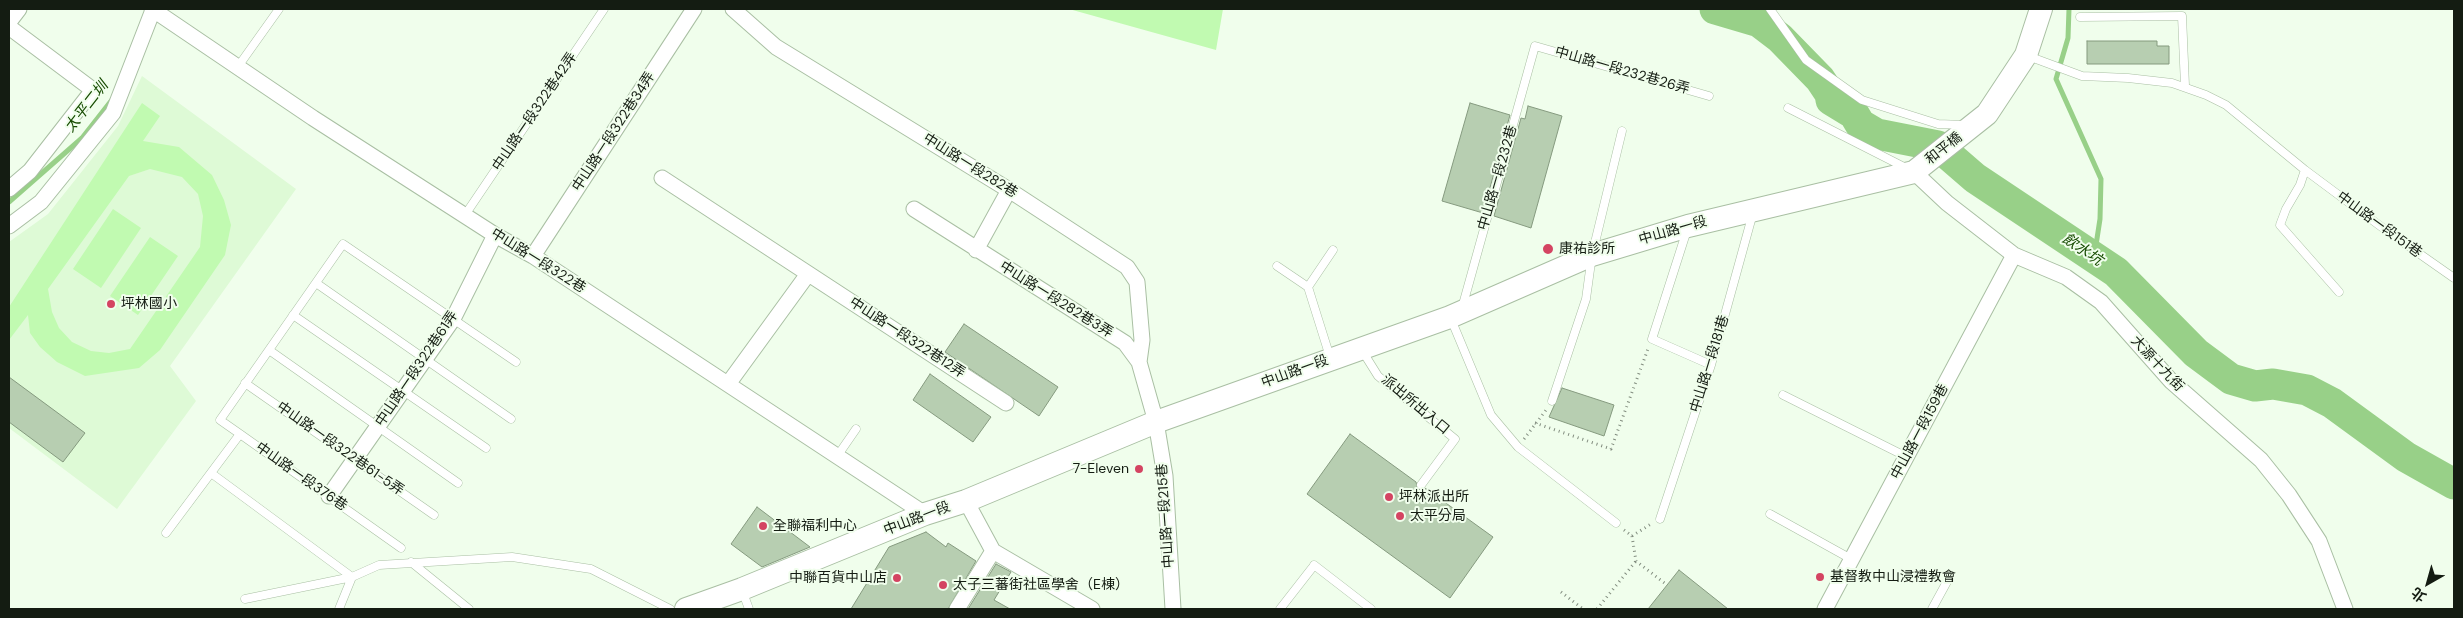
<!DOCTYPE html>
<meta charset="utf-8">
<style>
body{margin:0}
#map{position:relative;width:2463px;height:618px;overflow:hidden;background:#f0feec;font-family:"DM Sans","Noto Sans TC",sans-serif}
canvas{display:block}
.frame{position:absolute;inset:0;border:10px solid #141c12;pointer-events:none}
.north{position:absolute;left:2403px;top:558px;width:50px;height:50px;-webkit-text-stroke:4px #f0feec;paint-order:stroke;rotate:218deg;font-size:14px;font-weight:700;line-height:20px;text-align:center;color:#141c12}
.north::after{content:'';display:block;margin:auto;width:18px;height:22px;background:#141c12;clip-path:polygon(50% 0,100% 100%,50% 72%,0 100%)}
</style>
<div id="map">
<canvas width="2463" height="618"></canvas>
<div class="frame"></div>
<div class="north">北</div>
</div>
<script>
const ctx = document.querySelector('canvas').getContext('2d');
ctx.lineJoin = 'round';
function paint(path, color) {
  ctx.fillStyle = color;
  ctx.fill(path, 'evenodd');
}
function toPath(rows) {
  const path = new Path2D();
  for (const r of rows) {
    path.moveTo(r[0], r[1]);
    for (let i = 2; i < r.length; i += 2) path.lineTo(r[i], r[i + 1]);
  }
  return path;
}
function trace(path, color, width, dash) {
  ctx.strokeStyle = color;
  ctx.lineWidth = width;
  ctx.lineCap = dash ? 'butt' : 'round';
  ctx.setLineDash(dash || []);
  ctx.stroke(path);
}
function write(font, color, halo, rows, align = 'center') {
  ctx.font = font + ' "DM Sans","Noto Sans TC",sans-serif';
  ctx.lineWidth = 4;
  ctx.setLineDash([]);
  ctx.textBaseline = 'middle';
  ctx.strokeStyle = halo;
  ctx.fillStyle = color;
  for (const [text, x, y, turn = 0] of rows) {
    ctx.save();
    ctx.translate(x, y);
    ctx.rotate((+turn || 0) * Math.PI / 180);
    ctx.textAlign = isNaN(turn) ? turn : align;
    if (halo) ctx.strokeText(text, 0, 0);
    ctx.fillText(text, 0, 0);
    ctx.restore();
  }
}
paint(toPath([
 [142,76,296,189,170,366,196,401,117,509,9,428,9,242,48,214,118,126]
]), '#defad6');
paint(toPath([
 [1069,9,1223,9,1216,50],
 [142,103,160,116,143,141,179,147,212,175,224,200,231,225,225,255,160,350,139,368,85,376,57,362,40,347,30,333,28,315,9,340,9,307],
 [150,169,182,177,198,194,203,216,200,247,130,349,109,353,91,351,72,342,59,328,52,312,48,289,129,176],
 [113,209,141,228,101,288,73,269],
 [150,237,178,256,138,315,110,296]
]), '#c1fab1');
trace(toPath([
 [2069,9,2068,38,2056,79,2101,179,2100,219,2094,258],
 [9,202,82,138,111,101]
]), '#98d088', 5);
trace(toPath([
 [1715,9,1759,22,1780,38,1820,79,1830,94,1831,100,1854,114,1860,124,1877,134,1938,146,1975,178,2116,272,2196,353,2231,379,2255,386,2273,384,2307,390,2332,403,2406,457,2454,484]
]), '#98d088', 31);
const building = toPath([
 [2087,41,2157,41,2157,46,2169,46,2169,64,2087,64,2087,41],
 [1470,103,1510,115,1483,213,1442,201,1470,103],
 [1528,106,1562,116,1531,228,1494,216,1521,118,1525,119,1528,106],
 [964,324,1058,387,1039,416,945,352,964,324],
 [930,374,991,417,973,442,913,400,930,374],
 [9,377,85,433,63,462,9,422,9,377],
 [1562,388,1614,405,1604,436,1549,417,1562,388],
 [1350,434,1416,482,1418,490,1425,488,1493,537,1450,598,1307,494,1350,434],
 [757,507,810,547,762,567,731,544,757,507],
 [926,532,946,547,948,543,976,561,948,609,851,609,889,547,926,532],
 [996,564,1011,572,994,600,1010,609,968,609,996,564],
 [1679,570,1728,609,1648,609,1679,570]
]);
paint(building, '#b7ceb1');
trace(building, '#859a7f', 1);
const lane = toPath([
 [1770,9,1806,60,1862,100,1938,124,1964,125],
 [2080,17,2182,16,2185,86],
 [2028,56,2082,76,2128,78,2172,83,2206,95,2226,105,2305,170,2387,231,2454,278],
 [237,68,279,9],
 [1788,108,1908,169],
 [2305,170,2300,185,2286,209,2280,225,2339,292],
 [465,215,604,9],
 [1687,230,1652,339,1711,365],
 [1277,266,1308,287],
 [316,283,511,419],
 [1462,308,1535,46,1709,96],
 [293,315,486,448],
 [1451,319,1491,415,1518,447,1616,523],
 [269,350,458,483],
 [1363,352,1378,376,1455,439,1421,485],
 [1330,357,1308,287,1333,250],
 [245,383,434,515],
 [1783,395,1907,457],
 [1552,401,1586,299,1592,255,1622,131],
 [240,434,220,420,343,244,516,362],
 [838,455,856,429],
 [211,473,352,577,339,609],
 [1770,514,1853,560],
 [1660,519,1711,365,1753,213],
 [166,533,240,434,401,548],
 [411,562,469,609],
 [1314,565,1371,609],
 [742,590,749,609],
 [245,599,352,577,379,565,512,557,591,569,670,609],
 [1280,609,1312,568],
 [1932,609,1949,578]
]);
const street = toPath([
 [152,9,313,118,495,235,533,256,925,514],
 [733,9,776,47,1009,190,1127,267,1137,282,1142,340,1139,362],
 [9,22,19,9],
 [9,27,93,90,30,171,9,189],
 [1914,172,1947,203,2014,255,2066,277,2101,302,2171,381,2261,460,2289,495,2319,541,2345,609],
 [662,178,1006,403],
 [914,209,1125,343,1139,362,1156,422,1165,476,1173,609],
 [9,226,41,202,113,113,153,10],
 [976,250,1009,190],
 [533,256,694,9],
 [728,384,808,274],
 [329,496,453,319,495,235],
 [966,501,993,551,1092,609],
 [957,609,993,551],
 [1825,609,2014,255]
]);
const secondary = toPath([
 [686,609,742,589,925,514,966,501,1156,422,1450,317,1592,255,1688,226,1914,172,1987,114,2026,55,2041,9]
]);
trace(lane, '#a9bfa3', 9);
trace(street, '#a9bfa3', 17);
trace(secondary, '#a9bfa3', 24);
trace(toPath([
 [1535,423,1611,449,1648,349],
 [1524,439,1546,410],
 [1624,530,1632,536,1636,561,1667,585],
 [1632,536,1651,524],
 [1561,592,1583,609],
 [1597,609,1636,561]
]), '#828d7f', 3, [1, 4]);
trace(lane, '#fff', 8);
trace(street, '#fff', 15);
trace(secondary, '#fff', 22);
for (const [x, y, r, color] of [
 [1548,249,6,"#d44462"],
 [111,304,5,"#d44462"],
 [1139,469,5,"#d44462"],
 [1389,497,5,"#d44462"],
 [1400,516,5,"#d44462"],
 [763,526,5,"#d44462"],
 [1820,577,5,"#d44462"],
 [897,578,5,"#d44462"],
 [943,585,5,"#d44462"]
]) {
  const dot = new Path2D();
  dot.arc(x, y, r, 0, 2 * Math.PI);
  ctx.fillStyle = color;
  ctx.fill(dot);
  trace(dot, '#f0feec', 2);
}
write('14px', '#141c12', '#f0feec', [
 ["中山路一段232巷26弄",1622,71,16],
 ["中山路一段322巷42弄",535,112,-56],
 ["中山路一段322巷34弄",614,132,-57],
 ["和平橋",1944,149,-38],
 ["中山路一段282巷",970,166,32],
 ["中山路一段232巷",1498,178,-74],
 ["中山路一段151巷",2379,225,36],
 ["中山路一段",1673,231,-16],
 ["中山路一段322巷",538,261,32],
 ["中山路一段282巷3弄",1056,300,32],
 ["中山路一段322巷12弄",907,338,33],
 ["中山路一段181巷",1710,364,-73],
 ["大源十九街",2157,364,47],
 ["中山路一段322巷61弄",417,369,-56],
 ["中山路一段",1295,372,-20],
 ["派出所出入口",1415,405,40],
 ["中山路一段159巷",1920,432,-62],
 ["中山路一段322巷61-5弄",340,449,35],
 ["中山路一段376巷",301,477,35],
 ["中山路一段215巷",1166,516,-94],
 ["中山路一段",917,519,-21]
]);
write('14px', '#141c12', '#f0feec', [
 ["康祐診所",1559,249],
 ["坪林國小",121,304],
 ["7-Eleven",1129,469,"right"],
 ["坪林派出所",1399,497],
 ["太平分局",1410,516],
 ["全聯福利中心",773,526],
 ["基督教中山浸禮教會",1830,577],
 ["中聯百貨中山店",887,578,"right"],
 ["太子三蕃街社區學舍（E棟）",953,585]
], 'left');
write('italic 15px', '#164b00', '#f0feec', [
 ["太平二圳",87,107,-52],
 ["飲水坑",2082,250,34]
]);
</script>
